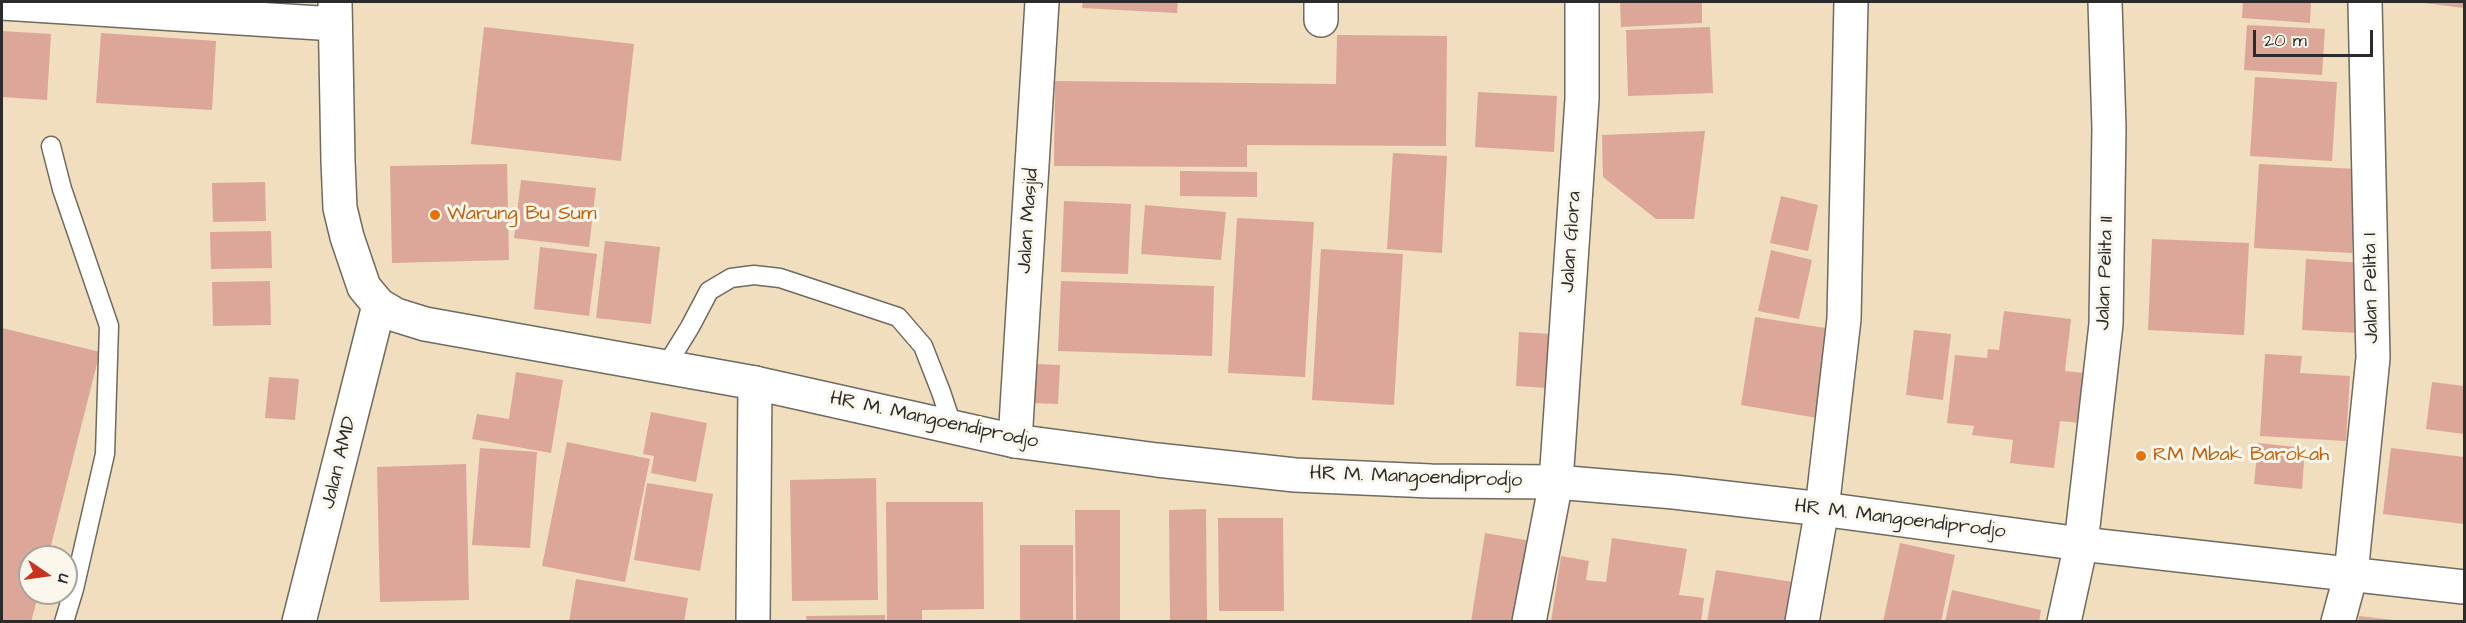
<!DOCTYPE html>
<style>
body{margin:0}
#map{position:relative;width:2466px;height:623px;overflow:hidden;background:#f1debf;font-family:"Architects Daughter",sans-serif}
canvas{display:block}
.frame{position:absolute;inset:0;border:3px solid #2b2b2b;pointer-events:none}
.north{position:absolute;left:18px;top:545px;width:60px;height:60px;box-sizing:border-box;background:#fbf7ec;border:2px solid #a8a59f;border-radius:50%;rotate:103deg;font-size:16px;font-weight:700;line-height:24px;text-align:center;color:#2b2b2b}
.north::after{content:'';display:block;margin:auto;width:21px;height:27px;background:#c8321e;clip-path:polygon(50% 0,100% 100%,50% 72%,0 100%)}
.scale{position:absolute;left:2253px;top:30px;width:120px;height:27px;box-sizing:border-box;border:3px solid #2b2b2b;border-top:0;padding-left:8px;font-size:18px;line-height:21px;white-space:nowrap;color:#2b2b2b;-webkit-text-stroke:4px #fbf7ec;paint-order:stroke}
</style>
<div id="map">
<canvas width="2466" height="623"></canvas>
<div class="frame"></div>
<div class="north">U</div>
<div class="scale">20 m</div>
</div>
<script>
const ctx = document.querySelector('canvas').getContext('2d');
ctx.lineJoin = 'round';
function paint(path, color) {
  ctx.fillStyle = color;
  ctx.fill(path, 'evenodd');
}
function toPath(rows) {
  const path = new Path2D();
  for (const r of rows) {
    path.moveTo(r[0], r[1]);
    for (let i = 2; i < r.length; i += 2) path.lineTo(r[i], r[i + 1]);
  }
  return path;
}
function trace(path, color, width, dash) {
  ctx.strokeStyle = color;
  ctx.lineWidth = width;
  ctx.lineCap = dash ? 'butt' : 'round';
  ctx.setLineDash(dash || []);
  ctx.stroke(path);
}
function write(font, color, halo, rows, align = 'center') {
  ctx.font = font + ' "Architects Daughter",sans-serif';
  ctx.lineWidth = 6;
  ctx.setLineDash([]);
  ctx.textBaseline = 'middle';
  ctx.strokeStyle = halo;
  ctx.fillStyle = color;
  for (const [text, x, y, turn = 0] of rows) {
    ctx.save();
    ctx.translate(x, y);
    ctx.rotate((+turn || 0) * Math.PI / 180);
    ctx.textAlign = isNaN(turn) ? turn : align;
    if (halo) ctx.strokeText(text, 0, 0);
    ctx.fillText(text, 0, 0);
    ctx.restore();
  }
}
paint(toPath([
 [1083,2,1178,2,1177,13,1082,8],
 [1620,2,1702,2,1702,23,1621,27],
 [2243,2,2311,2,2310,23,2242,18],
 [2424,2,2464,2,2464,8,2424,3],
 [2247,25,2325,29,2322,75,2244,70],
 [484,27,634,44,621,161,471,144],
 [1710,27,1713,93,1628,96,1626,30],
 [2,31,51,34,47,100,2,97],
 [101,33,216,41,212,110,96,103],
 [1337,35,1447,36,1446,146,1247,145,1247,167,1054,166,1055,81,1336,84],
 [2255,77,2337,82,2332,161,2250,156],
 [1478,92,1557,96,1554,152,1475,147],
 [1705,131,1694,219,1656,219,1603,177,1602,135],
 [1393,153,1447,156,1442,253,1387,249],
 [507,164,509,260,392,263,390,166],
 [2259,164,2357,169,2352,253,2254,248],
 [1180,171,1257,172,1257,197,1180,196],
 [521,180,596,188,589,247,514,238],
 [265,182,266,221,213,222,212,183],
 [1781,196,1818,205,1808,251,1770,243],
 [1064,201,1131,204,1128,274,1061,272],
 [1145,205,1226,212,1221,260,1141,254],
 [1237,218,1314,222,1305,377,1228,373],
 [271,231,272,268,211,269,210,232],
 [2152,239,2249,243,2244,335,2148,330],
 [605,241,660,247,651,324,596,318],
 [540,247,597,254,589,316,534,309],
 [1321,249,1403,254,1394,405,1312,400],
 [1771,250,1812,260,1799,319,1758,311],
 [2306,259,2363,263,2358,333,2302,330],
 [270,281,271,325,213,326,212,282],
 [1061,281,1214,286,1212,356,1058,351],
 [2004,311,2071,319,2065,371,2095,374,2090,424,2060,421,2054,468,2010,463,2013,440,1972,435,1974,426,1947,423,1955,355,1987,358,1988,349,1999,350],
 [1755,317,1838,330,1823,419,1741,405],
 [2,328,100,352,48,557,30,557,30,593,39,593,31,622,2,622],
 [1914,330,1951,334,1943,400,1906,395],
 [1519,332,1552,334,1549,388,1516,386],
 [2265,354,2302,356,2300,373,2350,376,2346,441,2260,436],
 [1034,364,1060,365,1058,404,1031,403],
 [516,372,563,380,551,453,472,439,477,414,509,419],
 [269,377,299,379,295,420,265,418],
 [2432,382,2464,386,2464,434,2426,429],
 [651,412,707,423,696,482,651,473,654,456,643,454],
 [567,442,650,459,625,582,542,566],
 [2258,443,2305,448,2302,489,2254,484],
 [480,448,537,452,530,548,472,545],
 [2391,448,2464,457,2464,524,2383,514],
 [466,464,469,600,380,602,377,467],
 [876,478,878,600,792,601,790,480],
 [647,483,713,494,700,571,634,560],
 [886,502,983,502,984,609,922,610,922,622,887,622],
 [1206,509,1207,622,1170,622,1169,510],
 [1075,510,1120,510,1120,620,1076,620],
 [1218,518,1283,518,1284,611,1219,611],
 [1485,533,1531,541,1518,622,1471,622],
 [1612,538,1687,549,1679,595,1704,598,1701,622,1551,622,1561,556,1589,561,1586,580,1606,582],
 [1900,543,1955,555,1941,622,1883,622],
 [1020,545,1073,545,1073,622,1020,622],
 [1716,570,1793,582,1787,622,1707,622],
 [576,579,688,598,684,622,569,622],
 [1952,590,2041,610,2039,622,1945,622],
 [885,615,885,622,807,622,806,616],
 [2359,616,2394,620,2394,622,2359,622]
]), '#dca699');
const lane = toPath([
 [51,146,62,189,109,326,105,454,74,589,64,622],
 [666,366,690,327,709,291,731,278,754,275,780,278,898,317,923,346,941,392,953,428]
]);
const street = toPath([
 [2,3,335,24],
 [1321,20,1321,2],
 [1015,441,1042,2],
 [753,622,755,383],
 [1529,622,1556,482,1582,99,1582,2],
 [1802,622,1822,509,1844,319,1851,2],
 [2064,622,2081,544,2106,324,2109,128,2105,2],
 [2338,622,2351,574,2373,358,2365,2]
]);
const secondary = toPath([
 [335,2,338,161,340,208,347,237,364,287,379,305,396,315,425,324,755,383,1015,441,1157,460,1295,475,1431,481,1556,482,1674,492,1822,509,2081,544,2464,587],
 [299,622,379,305]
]);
trace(lane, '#706a5f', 21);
trace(street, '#706a5f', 36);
trace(secondary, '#706a5f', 36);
trace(lane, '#fff', 18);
trace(street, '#fff', 33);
trace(secondary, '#fff', 33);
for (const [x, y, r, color] of [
 [435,215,6,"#e8710a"],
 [2141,456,6,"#e8710a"]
]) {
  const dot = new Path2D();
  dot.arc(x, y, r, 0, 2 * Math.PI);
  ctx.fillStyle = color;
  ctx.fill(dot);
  trace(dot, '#fbf7ec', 2);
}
write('20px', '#c56008', '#fbf7ec', [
 ["Warung Bu Sum",447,215],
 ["RM Mbak Barokah",2153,456]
], 'left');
write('20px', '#2b2b2b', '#fbf7ec', [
 ["Jalan Masjid",1029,221,-86],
 ["Jalan Glora",1572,242,-86],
 ["Jalan Pelita II",2106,273,-88],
 ["Jalan Pelita I",2372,288,-91],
 ["HR M. Mangoendiprodjo",934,421,12],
 ["Jalan AMD",340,463,-76],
 ["HR M. Mangoendiprodjo",1416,478,2],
 ["HR M. Mangoendiprodjo",1900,520,7]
]);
</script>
